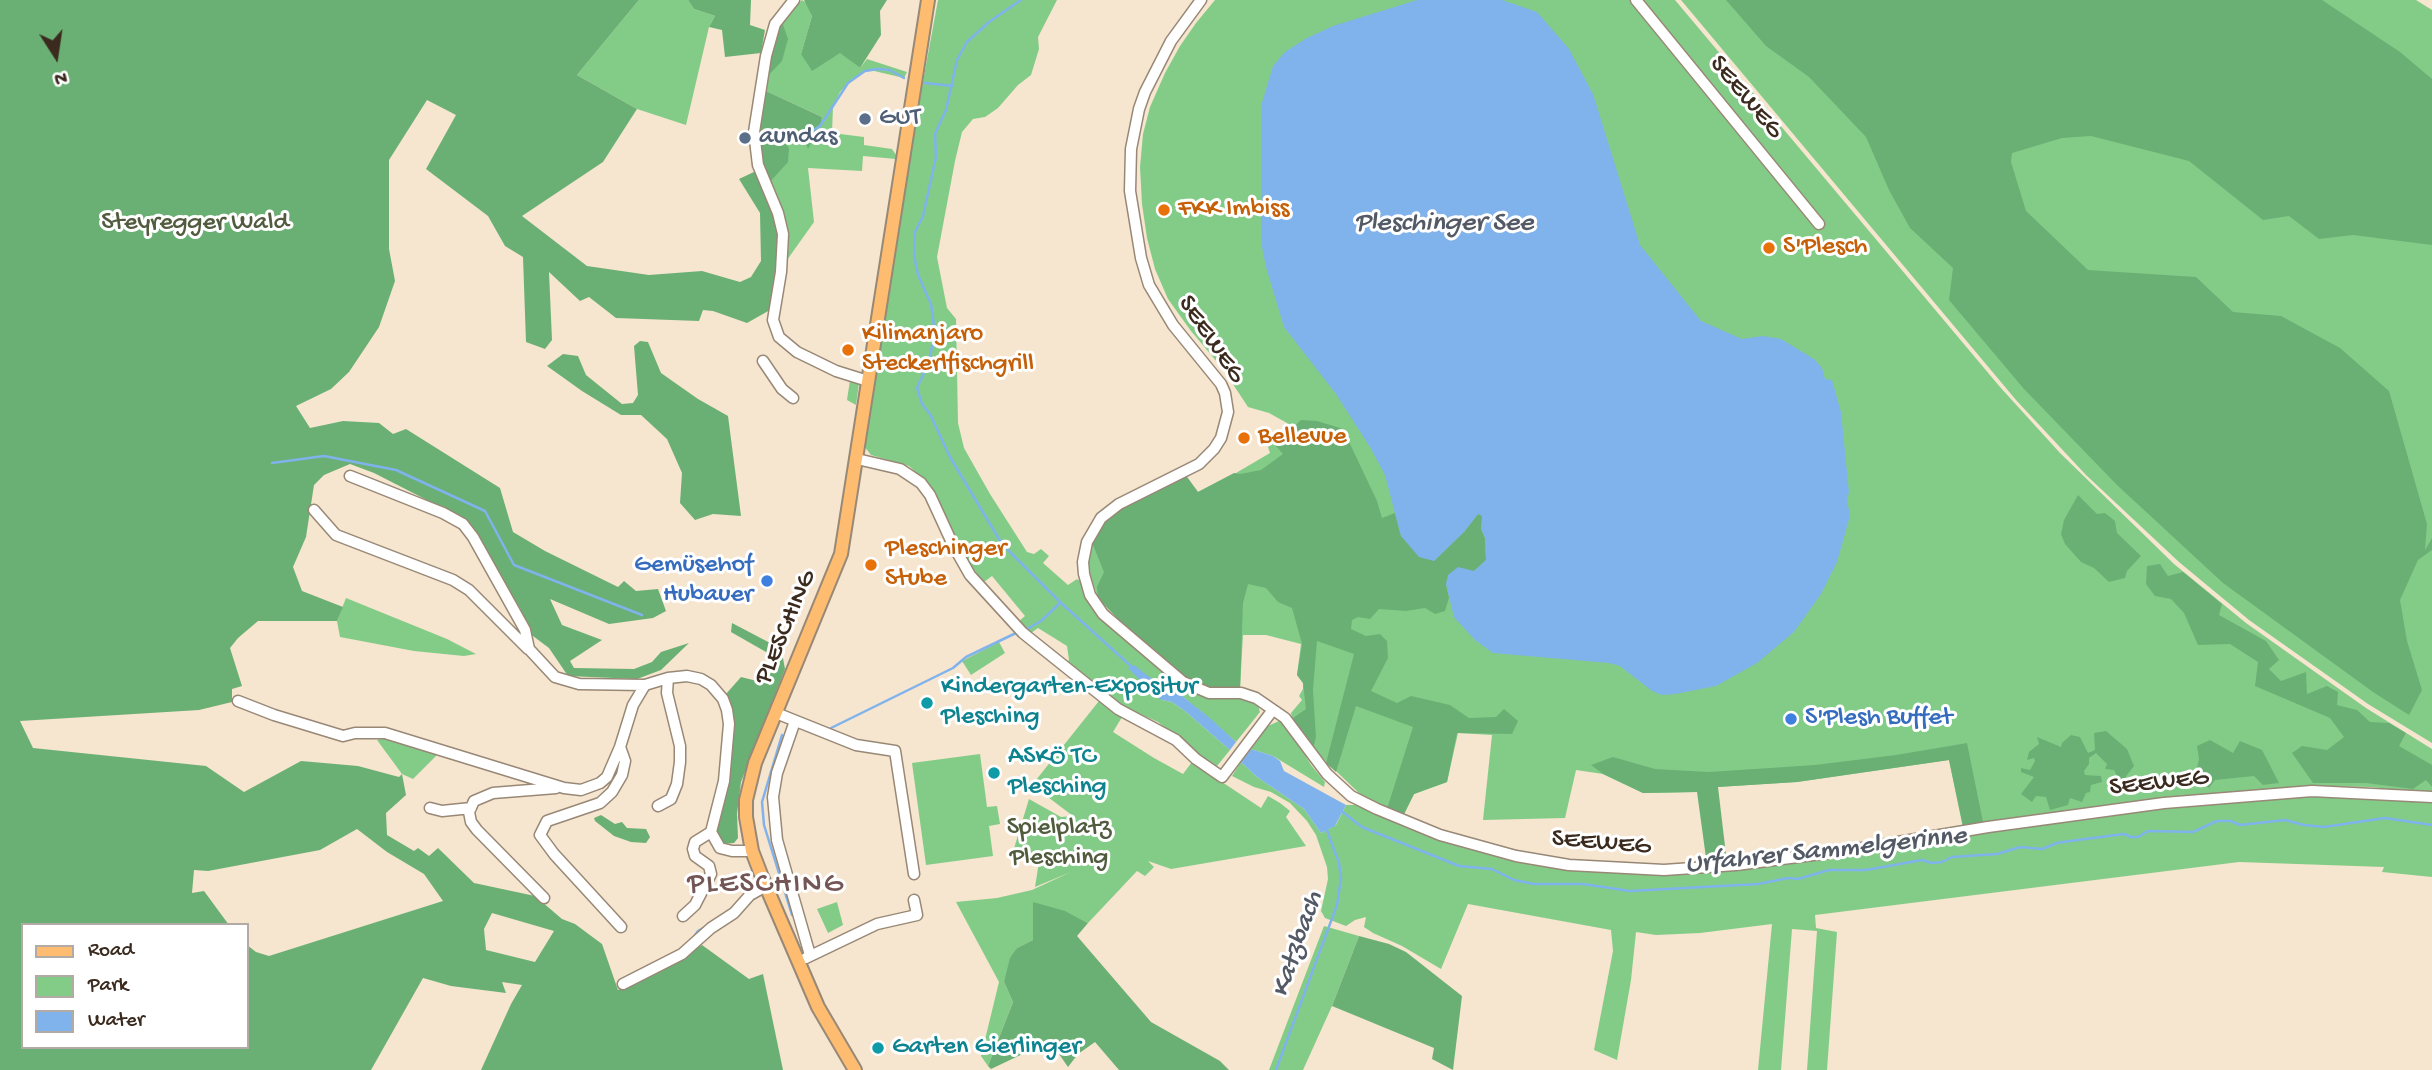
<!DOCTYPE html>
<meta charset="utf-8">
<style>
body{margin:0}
#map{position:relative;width:2432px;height:1070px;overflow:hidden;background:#f6e5cf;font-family:"Gochi Hand",sans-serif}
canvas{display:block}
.legend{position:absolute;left:21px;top:923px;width:228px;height:126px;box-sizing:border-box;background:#fff;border:2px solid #b1aaa5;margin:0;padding:9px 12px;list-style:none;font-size:21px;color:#3b2a1e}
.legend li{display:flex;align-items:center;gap:14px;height:35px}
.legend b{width:35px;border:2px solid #b1aaa5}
.north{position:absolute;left:21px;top:21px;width:70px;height:70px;-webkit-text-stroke:5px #fff;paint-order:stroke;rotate:168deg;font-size:19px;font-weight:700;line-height:28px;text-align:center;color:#3b2a1e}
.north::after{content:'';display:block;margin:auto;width:24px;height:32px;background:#3b2a1e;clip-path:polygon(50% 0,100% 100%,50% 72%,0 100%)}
</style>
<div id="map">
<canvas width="2432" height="1070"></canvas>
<ul class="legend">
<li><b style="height:9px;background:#fdbc70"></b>Road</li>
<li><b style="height:19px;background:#83cc88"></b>Park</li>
<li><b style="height:19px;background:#80b2ec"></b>Water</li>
</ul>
<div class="north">N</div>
</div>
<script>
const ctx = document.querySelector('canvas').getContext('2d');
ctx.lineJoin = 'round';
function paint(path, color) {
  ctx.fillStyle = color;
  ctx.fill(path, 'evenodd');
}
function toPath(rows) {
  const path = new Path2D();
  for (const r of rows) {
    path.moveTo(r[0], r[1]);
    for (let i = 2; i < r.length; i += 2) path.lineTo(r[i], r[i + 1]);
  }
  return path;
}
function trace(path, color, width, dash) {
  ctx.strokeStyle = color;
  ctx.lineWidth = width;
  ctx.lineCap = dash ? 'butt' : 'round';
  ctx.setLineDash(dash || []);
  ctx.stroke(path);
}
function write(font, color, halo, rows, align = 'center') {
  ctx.font = font + ' "Gochi Hand",sans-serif';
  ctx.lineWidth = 6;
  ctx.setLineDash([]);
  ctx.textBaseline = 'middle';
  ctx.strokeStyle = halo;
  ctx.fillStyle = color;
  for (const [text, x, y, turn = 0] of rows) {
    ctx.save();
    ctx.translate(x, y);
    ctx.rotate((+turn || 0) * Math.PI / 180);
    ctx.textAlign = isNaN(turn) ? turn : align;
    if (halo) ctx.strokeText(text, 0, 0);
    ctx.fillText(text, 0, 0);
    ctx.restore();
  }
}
paint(toPath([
 [639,0,688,0,694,9,715,16,709,27,686,125,637,109,577,75],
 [802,0,808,4,812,16,801,54,840,52,860,68,867,59,907,72,904,78,870,70,865,71,852,79,840,92,833,106,832,133,864,137,864,145,892,149,896,155,896,159,863,156,862,171,808,168,814,222,787,260,789,244,786,222,769,183,776,134,787,129,802,133,808,148,822,117,764,90,781,19],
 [938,0,1057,0,1038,37,1039,49,1031,75,1018,85,998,108,985,117,973,119,962,132,955,161,937,257,947,308,956,319,958,423,964,448,990,494,1027,552,1034,554,1041,549,1049,556,1043,563,1068,585,1077,579,1081,582,1086,597,1174,679,1245,697,1258,705,1260,712,1236,742,1182,696,1162,700,1172,702,1185,711,1230,750,1217,766,1202,757,1158,722,1120,705,1066,663,1069,660,1067,646,1038,628,1031,633,1018,622,1025,616,992,576,984,582,965,558,928,483,909,466,871,455,864,446,910,152],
 [1215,0,1675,0,2000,387,2060,453,2174,564,2246,623,2366,708,2432,749,2432,793,2370,787,2320,786,2267,790,2212,794,1963,828,1949,760,1797,782,1717,787,1697,792,1643,793,1603,774,1576,770,1565,818,1483,820,1492,735,1458,733,1447,782,1414,794,1403,816,1360,794,1313,749,1292,717,1291,713,1302,700,1299,696,1303,689,1303,683,1297,675,1301,644,1266,635,1243,635,1240,689,1192,683,1109,610,1098,598,1088,568,1091,540,1187,477,1198,492,1236,473,1270,453,1268,447,1283,436,1287,423,1269,413,1248,407,1223,369,1191,331,1168,299,1155,269,1147,238,1142,204,1140,167,1143,134,1150,107,1165,73,1180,46,1196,23],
 [1681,0,2416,0,2432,10,2432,743,2368,704,2249,620,2179,562,2086,475,2016,400],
 [850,380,859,383,856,405,847,400],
 [346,598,447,639,476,654,464,656,414,651,340,637,337,621],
 [999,642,1005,653,971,675,962,661],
 [1099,701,1122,717,1113,732,1154,758,1183,774,1192,762,1261,808,1268,796,1280,803,1290,811,1286,817,1306,846,1171,869,1148,861,1154,867,1145,876,1137,871,1088,923,1066,912,1034,930,1033,940,1017,948,1004,982,1013,1002,988,1066,981,1056,999,982,956,902,997,898,1032,890,1071,872,1035,887,1039,862,1012,855,1029,799,1061,817,1073,816,1032,785],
 [1279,721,1289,728,1311,765,1325,782,1324,787,1273,756,1251,749,1268,726],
 [384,738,436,752,436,756,413,779,402,774,377,740],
 [980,754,987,807,997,806,1000,824,989,826,993,856,926,865,912,763],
 [1241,762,1257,777,1304,809,1321,833,1336,825,1346,805,1357,805,1412,828,1594,871,1653,874,1809,860,1898,848,1995,830,2141,810,2324,795,2432,801,2432,877,2382,872,2384,867,2239,862,1815,915,1816,928,1837,932,1827,1070,1807,1070,1817,931,1792,929,1781,1070,1758,1070,1772,924,1700,933,1656,935,1636,932,1631,980,1617,1060,1594,1050,1613,951,1611,930,1468,904,1441,969,1402,946,1373,933,1364,927,1366,917,1355,920,1346,926,1325,918,1321,911,1328,879,1327,867,1316,835,1307,821,1290,803,1271,792,1254,787,1232,776],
 [837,902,843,925,828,933,817,909],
 [1324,926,1359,936,1332,1006,1303,1070,1269,1070]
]), '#83cc88');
paint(toPath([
 [0,0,639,0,577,75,637,109,603,162,522,216,587,266,649,275,702,271,740,282,751,277,761,261,760,213,739,179,756,171,777,220,779,241,770,310,747,323,713,311,703,310,699,321,616,318,589,297,580,301,549,272,552,340,545,349,526,342,523,257,505,246,488,216,426,169,456,115,427,100,389,160,389,249,395,281,379,327,349,372,331,389,296,406,310,428,343,421,379,423,393,434,406,429,500,488,513,532,545,551,618,587,624,581,636,591,658,589,666,611,653,618,609,624,550,599,562,625,602,640,570,661,574,668,634,669,652,662,661,652,689,643,661,670,637,679,568,676,549,648,529,633,520,608,464,519,374,473,350,464,324,475,314,485,306,537,293,567,302,591,343,607,337,621,258,621,238,638,230,648,242,686,232,689,232,702,199,710,20,721,33,748,206,766,244,792,301,761,358,766,399,777,402,774,406,795,386,813,387,835,414,851,418,848,429,856,438,848,474,883,535,896,562,919,575,924,602,944,618,990,653,974,702,945,749,979,763,974,783,1070,481,1070,511,1004,522,985,502,982,506,993,451,986,423,978,371,1070,0,1070],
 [357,829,387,852,424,874,443,901,269,956,256,952,247,945,247,1047,23,1047,23,925,229,925,204,891,192,893,194,870,208,871,320,850],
 [492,913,554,931,535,962,486,950,484,929],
 [688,0,751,0,750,25,765,30,761,53,725,57,722,30,709,27,715,16,694,9],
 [804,0,887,0,880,11,881,35,860,68,840,53,812,71,801,54,812,16],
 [1726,0,2322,0,2400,52,2432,79,2432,245,2353,235,2319,239,2289,216,2263,220,2189,161,2091,136,2062,138,2012,153,2011,162,2026,211,2088,270,2196,277,2233,312,2281,316,2340,348,2389,391,2427,524,2425,550,2432,538,2432,550,2418,560,2400,600,2407,641,2422,690,2409,715,2373,692,2223,583,2117,485,2024,389,1949,300,1953,268,1910,228,1889,190,1866,137,1809,77,1766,46],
 [781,19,788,39,782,61,766,78,774,34],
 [764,90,822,117,820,127,808,149,801,133,787,129,777,134,789,148,788,162,769,183,759,152,758,137],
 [640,341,648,342,661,373,698,399,728,416,741,516,713,514,695,520,680,503,682,473,667,439,641,415,621,415,582,391,547,366,563,354,578,356,586,375,622,404,633,403,638,395,634,346],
 [1301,420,1317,421,1343,429,1377,501,1382,518,1395,513,1401,536,1434,561,1464,532,1478,514,1483,516,1481,529,1485,538,1486,560,1474,571,1446,584,1449,598,1445,611,1435,614,1425,608,1406,611,1379,609,1370,619,1358,617,1352,620,1351,629,1366,636,1380,634,1387,641,1388,658,1371,691,1397,703,1411,696,1450,705,1469,718,1496,717,1504,709,1518,721,1512,734,1457,733,1447,782,1414,794,1403,816,1387,809,1413,727,1356,706,1336,772,1326,763,1354,654,1317,641,1313,690,1316,737,1313,749,1293,718,1306,709,1303,683,1297,675,1302,644,1292,608,1278,602,1266,588,1248,584,1243,603,1240,689,1220,690,1192,683,1122,623,1098,598,1097,587,1104,572,1091,540,1100,524,1115,510,1182,476,1187,477,1198,492,1234,473,1240,474,1261,470,1283,454,1275,445],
 [2078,495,2097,514,2105,513,2115,521,2117,533,2141,556,2127,571,2125,578,2109,582,2094,568,2081,562,2065,544,2061,534,2064,520],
 [2160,564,2168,576,2183,572,2222,604,2219,615,2266,641,2279,660,2269,669,2281,681,2306,672,2307,694,2327,686,2338,692,2337,705,2357,710,2370,722,2389,723,2406,733,2399,746,2432,765,2432,787,2426,780,2413,789,2366,783,2313,783,2292,753,2302,746,2327,750,2344,737,2330,718,2255,686,2258,662,2230,644,2198,645,2184,613,2171,599,2155,596,2146,584,2147,566],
 [732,623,772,644,782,653,785,669,741,782,737,814,738,838,734,843,723,844,717,837,716,823,732,714,726,694,741,677,757,681,773,672,772,662,766,652,731,632],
 [2106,731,2127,749,2134,766,2121,783,2114,770,2105,769,2107,764,2096,753,2089,758,2089,764,2084,771,2085,775,2101,776,2102,782,2091,785,2090,792,2086,793,2082,802,2070,798,2068,805,2050,810,2046,797,2036,796,2032,802,2021,794,2034,777,2021,772,2021,768,2030,770,2035,761,2034,758,2027,760,2029,752,2039,744,2037,737,2061,747,2062,743,2071,735,2080,737,2088,753,2095,750,2094,733],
 [2210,740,2233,753,2240,741,2262,750,2279,783,2263,785,2254,776,2215,780,2209,788,2195,777,2199,759,2197,746],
 [1967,743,1983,822,1963,826,1949,760,1797,782,1718,787,1727,863,1707,865,1697,792,1643,793,1603,774,1591,765,1613,757,1655,769,1709,772,1815,765,1896,755],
 [601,815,615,824,622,822,627,828,646,829,650,837,646,843,631,842,614,836,595,821,594,818],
 [1033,902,1065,911,1088,923,1077,936,1151,1022,1220,1061,1229,1070,1119,1070,1095,1042,1078,1054,1068,1067,1050,1041,991,1069,988,1066,1013,1002,1004,982,1010,958,1017,948,1033,940],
 [1359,936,1389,944,1406,952,1462,996,1453,1070,1432,1059,1434,1048,1332,1006]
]), '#6ab074');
paint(toPath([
 [1417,0,1502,0,1537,12,1569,49,1593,94,1640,245,1701,321,1742,339,1763,336,1781,339,1814,359,1822,368,1825,379,1832,380,1841,412,1849,492,1847,500,1850,516,1837,562,1821,594,1794,632,1757,663,1716,686,1675,694,1662,695,1652,691,1620,666,1609,663,1493,653,1475,640,1454,617,1446,584,1448,575,1458,567,1474,571,1486,560,1485,538,1481,529,1482,516,1478,514,1464,532,1434,561,1419,557,1401,536,1385,475,1370,447,1336,394,1284,327,1266,267,1261,242,1261,106,1273,66,1285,52,1307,38,1333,26],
 [1134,665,1148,676,1182,696,1211,719,1236,742,1230,750,1185,711,1172,702,1162,700,1157,697,1128,668],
 [1251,749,1273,756,1280,761,1284,771,1346,805,1335,826,1321,833,1304,809,1257,777,1241,762]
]), '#80b2ec');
trace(toPath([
 [1021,0,989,22,967,42,957,60,946,110,935,134,936,157,923,216,915,232,914,255,918,275,931,304,935,334,928,364,917,388,922,404,930,414,950,457,1002,544,1060,602,1133,668],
 [925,83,953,86],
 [812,131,820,126,848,83,865,71,878,69,890,70,904,78],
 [272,463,324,456,396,470,485,511,514,565,642,615],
 [1027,629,1041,621,1060,603],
 [829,729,953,668,966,657,1016,633],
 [782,735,762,802,764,825,792,915],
 [1340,810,1362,827,1459,866,1492,869,1514,880,1534,884,1583,884,1630,891,1758,884,1788,878,1798,879,1829,870,1866,870,1922,860,1932,863,1942,862,1952,857,1997,854,2020,847,2042,849,2057,843,2070,841,2124,834,2131,837,2138,837,2148,831,2193,832,2217,821,2231,821,2240,825,2285,820,2304,825,2324,827,2385,818,2432,825],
 [693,938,698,931,708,925],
 [1276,1070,1337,905,1341,879,1339,863,1326,828]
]), '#80b2ec', 2.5);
const minor = toPath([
 [794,0,775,24,766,56,754,132,758,165,778,213,783,234,781,272,773,320,779,337,797,352,836,371,868,381],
 [1201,0,1171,41,1145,92,1139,109,1131,149,1130,191,1141,258,1149,285,1173,325,1221,384,1225,393,1228,412,1221,438,1214,449,1199,464,1119,504,1101,518,1087,542,1083,562,1084,574,1090,595,1103,614,1183,682,1209,693,1241,693,1256,698,1285,718,1327,774,1351,796,1377,809,1440,835,1516,856,1569,865,1664,870,1736,865,1844,851,1988,827,2164,803,2312,791,2432,797],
 [1636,0,1819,224],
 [763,361,782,389,793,398],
 [857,459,900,469,921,483,930,495,953,545,970,575,1023,633,1118,709,1176,740,1196,759,1222,777,1272,711],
 [350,476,443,513,463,524,473,537,525,630,529,649,555,677,579,684,645,685],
 [314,510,336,535,453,580,469,590,528,649],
 [238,701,274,715,343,736,355,733,385,733,564,788,581,790,600,783,607,777,620,747,633,705,645,685,668,678,687,676,701,679,711,685,723,699,727,710,729,724,724,781,711,832,720,848,732,851,752,851],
 [776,713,856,745,895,751,914,874],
 [795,721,777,773,773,797,777,840,810,955],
 [620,747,625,761,622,775,612,792,600,803,547,821,540,835,554,854,621,927],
 [658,806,671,799,677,784,680,762,680,746,667,693,668,678],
 [430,808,442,811,471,808],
 [544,898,477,830,471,822,469,812,474,801,493,793,556,788],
 [683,916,695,905,711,874,709,866,695,856,693,849,695,842,711,832],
 [806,958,877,924,917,915,914,900],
 [623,984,682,954,711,928,734,913,750,895,766,886]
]);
const major = toPath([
 [855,1070,818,1007,762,877,752,851,746,817,746,800,755,763,841,554,928,0]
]);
trace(minor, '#988876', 13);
trace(major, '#988876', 16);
trace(minor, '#fff', 10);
trace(major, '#fdbc70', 12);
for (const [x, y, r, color] of [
 [865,119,7,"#5c6f8a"],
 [745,138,7,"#5c6f8a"],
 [1164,210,7,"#e8710a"],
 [1769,248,7,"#e8710a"],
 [848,350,7,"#e8710a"],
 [1244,438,7,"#e8710a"],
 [871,565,7,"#e8710a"],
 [767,581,7,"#3f7fe0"],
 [927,703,7,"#0f9aa8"],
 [1791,719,7,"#3f7fe0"],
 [994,773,7,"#0f9aa8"],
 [878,1048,7,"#0f9aa8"]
]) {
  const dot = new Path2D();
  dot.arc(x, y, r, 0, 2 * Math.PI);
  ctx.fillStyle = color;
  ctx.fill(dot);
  trace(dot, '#fff', 2.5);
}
write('26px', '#3b2a1e', '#fff', [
 ["SEEWEG",1745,98,50],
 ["SEEWEG",1210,340,56],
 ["PLESCHING",787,628,-67],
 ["SEEWEG",2159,784,-6],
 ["SEEWEG",1601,844,5]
]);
write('26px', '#4e5e75', '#fff', [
 ["GUT",879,119],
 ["aundas",759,138]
], 'left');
write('26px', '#c56008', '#fff', [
 ["FKK Imbiss",1178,210],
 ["S'Plesch",1783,248],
 ["Kilimanjaro",862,335],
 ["Steckerlfischgrill",862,365],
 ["Bellevue",1258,438],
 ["Pleschinger",885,550],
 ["Stube",885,580]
], 'left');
write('26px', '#515b3e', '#fff', [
 ["Steyregger Wald",195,224],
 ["Spielplatz",1059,829],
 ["Plesching",1059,859]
]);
write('26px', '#366cbe', '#fff', [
 ["Gemüsehof",753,566],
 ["Hubauer",753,596],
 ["S'Plesh Buffet",1805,719,"left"]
], 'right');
write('26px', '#0d838f', '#fff', [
 ["Kindergarten-Expositur",941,688],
 ["Plesching",941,718],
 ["ASKÖ TC",1008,758],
 ["Plesching",1008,788],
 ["Garten Gierlinger",892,1048]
], 'left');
write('italic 28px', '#535a66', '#fff', [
 ["Pleschinger See",1444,225],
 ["Urfahrer Sammelgerinne",1826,852,-6],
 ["Katzbach",1299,945,-71]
]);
ctx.letterSpacing = '2px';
write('30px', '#745656', '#fff', [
 ["PLESCHING",766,886]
]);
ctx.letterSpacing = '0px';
</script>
